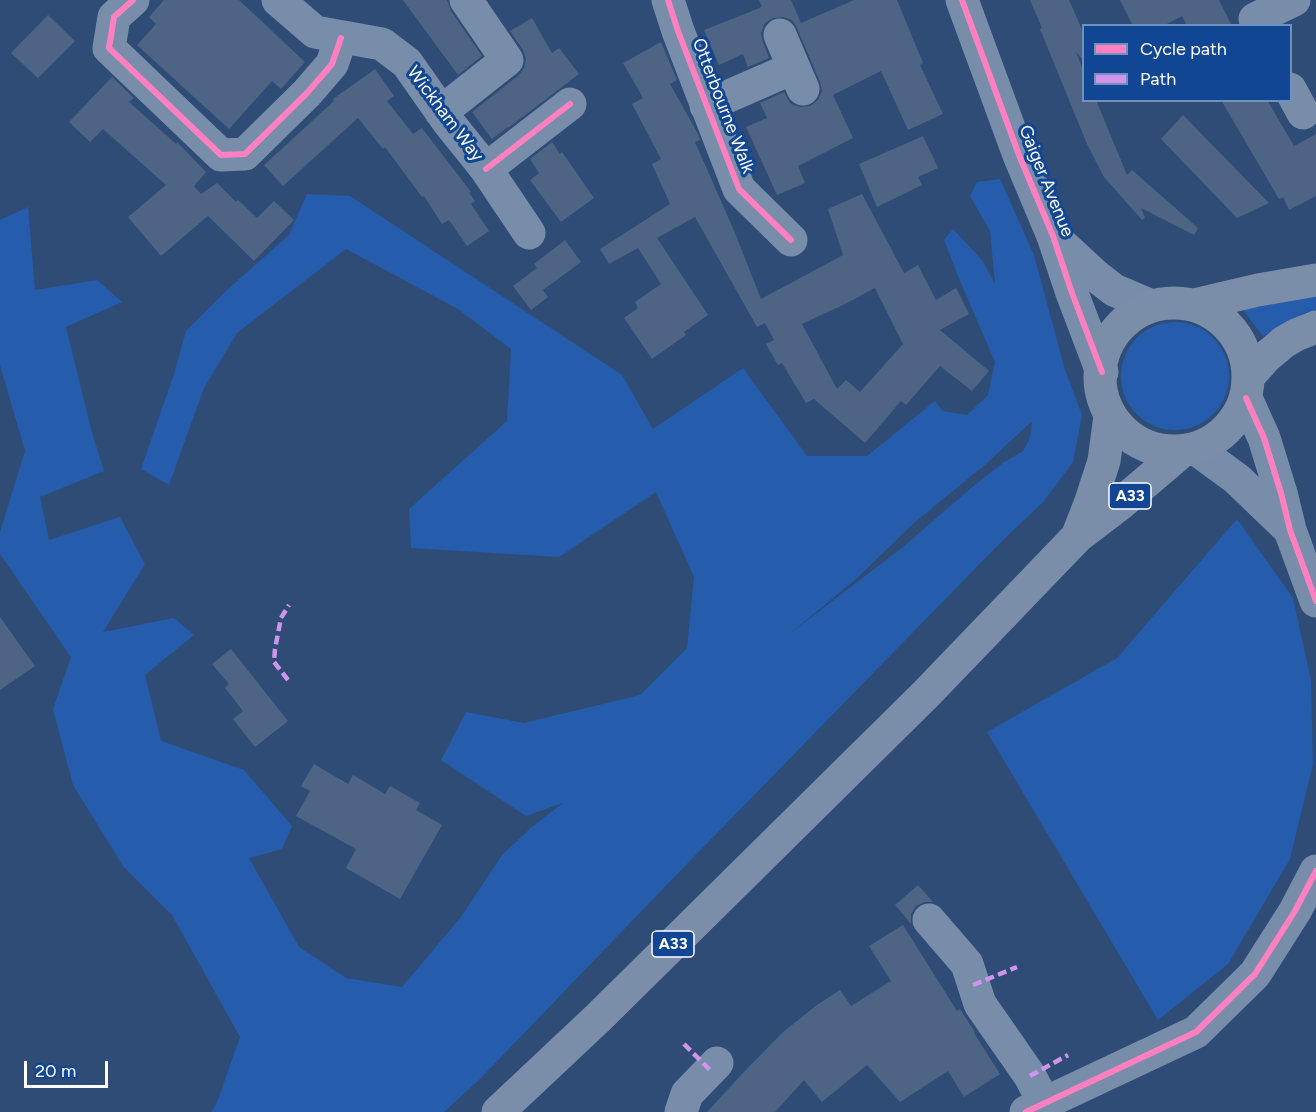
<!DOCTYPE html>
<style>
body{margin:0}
#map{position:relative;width:1316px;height:1112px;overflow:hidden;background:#2f4c76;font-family:Figtree,sans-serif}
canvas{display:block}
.legend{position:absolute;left:1082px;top:24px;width:210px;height:78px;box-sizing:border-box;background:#114694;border:2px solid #7090bf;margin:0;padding:8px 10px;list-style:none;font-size:18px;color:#fff}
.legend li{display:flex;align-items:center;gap:12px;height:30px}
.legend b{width:30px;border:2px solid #7090bf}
.scale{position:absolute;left:24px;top:1061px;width:84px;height:27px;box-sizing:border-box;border:3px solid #fff;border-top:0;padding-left:8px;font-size:18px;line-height:21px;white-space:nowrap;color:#fff;-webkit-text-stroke:4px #114694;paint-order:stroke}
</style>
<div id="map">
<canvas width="1316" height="1112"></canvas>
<ul class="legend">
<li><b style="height:8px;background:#ff80c0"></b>Cycle path</li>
<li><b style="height:8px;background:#d193ec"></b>Path</li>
</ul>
<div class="scale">20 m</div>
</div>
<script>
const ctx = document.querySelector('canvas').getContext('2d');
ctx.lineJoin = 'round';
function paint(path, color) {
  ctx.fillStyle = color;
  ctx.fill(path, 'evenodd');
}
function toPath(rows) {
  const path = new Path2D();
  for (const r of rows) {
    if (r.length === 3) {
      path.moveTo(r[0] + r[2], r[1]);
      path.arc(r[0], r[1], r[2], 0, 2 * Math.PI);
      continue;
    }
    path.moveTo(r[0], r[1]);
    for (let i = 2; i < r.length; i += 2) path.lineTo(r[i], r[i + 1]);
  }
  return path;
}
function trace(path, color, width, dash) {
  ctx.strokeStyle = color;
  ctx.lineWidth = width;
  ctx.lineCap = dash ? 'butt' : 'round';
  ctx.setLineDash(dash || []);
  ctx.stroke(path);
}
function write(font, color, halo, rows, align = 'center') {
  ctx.font = font + ' Figtree,sans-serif';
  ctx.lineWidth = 6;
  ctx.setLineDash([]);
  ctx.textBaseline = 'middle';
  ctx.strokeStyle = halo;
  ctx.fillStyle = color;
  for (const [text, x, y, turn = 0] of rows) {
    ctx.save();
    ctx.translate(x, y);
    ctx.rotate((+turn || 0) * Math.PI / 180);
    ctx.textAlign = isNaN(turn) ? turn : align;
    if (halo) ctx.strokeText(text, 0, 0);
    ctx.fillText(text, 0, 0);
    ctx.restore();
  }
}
paint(toPath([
 [1000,179,1034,255,1065,370,1082,415,1073,462,1043,502,1001,542,684,867,480,1079,444,1112,211,1112,216,1105,240,1037,172,915,123,866,73,785,53,709,71,657,0,554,0,532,25,451,0,365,0,220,28,207,35,290,97,280,122,302,66,327,91,429,104,471,40,497,49,540,120,517,145,564,103,632,174,618,194,635,145,675,161,741,244,770,292,826,282,849,249,858,299,947,346,978,402,987,461,917,502,855,532,827,563,803,526,816,441,760,466,712,524,723,640,695,687,648,694,577,656,492,559,557,411,548,409,509,507,421,511,349,458,309,346,249,237,333,204,388,169,485,141,469,174,374,186,331,228,289,289,235,307,194,350,196,622,375,653,429,743,368,807,456,867,456,935,401,943,411,967,415,988,395,995,362,960,281,944,240,953,229,983,261,995,284,990,231,970,196,977,182],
 [1032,421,1030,438,1023,451,1004,462,971,488,903,547,788,635,855,580,914,523,986,464],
 [1316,294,1316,311,1304,313,1263,336,1243,310],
 [1175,376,54],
 [1237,519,1293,598,1311,680,1313,764,1290,859,1228,964,1158,1020,987,732,1117,658]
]), '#255cac');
paint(toPath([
 [164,0,239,0,305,62,281,89,272,81,229,129,137,45,156,24,149,17],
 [403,0,447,0,451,11,482,56,458,75],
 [759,0,791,0,801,23,854,0,897,0,923,63,920,65,943,114,908,130,881,71,833,95,853,138,798,166,805,183,777,195,746,127,767,118,760,103,784,92,791,104,800,107,810,106,818,100,822,91,820,82,797,28,792,20,783,17,773,18,765,23,761,33,763,42,769,58,748,67,743,54,719,65,704,30,762,7],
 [1030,0,1069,0,1083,32,1083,60,1076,52,1083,70,1083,100,1096,100,1127,175,1132,170,1198,228,1194,235,1141,208,1145,218,1142,220,1104,177,1087,144,1040,29,1042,28],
 [1120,0,1219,0,1232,26,1187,26,1182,16,1163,26,1133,26],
 [48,15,75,41,38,78,11,53],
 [532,18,552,53,559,48,579,74,508,128,508,127,492,139,472,112,519,75,524,68,526,59,523,50,510,31],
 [661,42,677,80,670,84,697,132,700,140,695,142,735,233,761,299,843,255,828,209,862,194,904,273,918,265,936,300,956,288,969,314,940,330,989,371,972,391,940,366,906,405,901,401,865,443,814,399,806,403,782,363,778,365,766,344,774,340,765,323,757,327,695,217,657,238,708,315,684,332,686,335,652,359,624,318,638,308,635,302,661,284,638,248,609,264,600,249,670,204,652,164,661,159,632,104,643,98,623,63],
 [875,288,903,344,860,392,846,380,837,389,802,324,845,304],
 [375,69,394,96,387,101,413,134,422,128,471,192,469,193,475,201,471,204,489,231,467,246,449,220,442,224,424,196,422,197,385,147,383,149,358,118,283,186,264,165,334,101,333,99],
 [112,77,134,98,129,102,176,144,177,142,206,172,194,186,201,194,217,183,236,202,238,200,257,218,274,201,294,220,254,261,208,216,161,256,128,217,166,185,103,129,90,142,69,122],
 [1221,100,1267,100,1294,146,1316,134,1316,196,1289,210,1283,197,1279,199],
 [1183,115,1269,203,1237,218,1161,139],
 [923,136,938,168,918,177,922,185,877,207,859,164],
 [552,142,560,154,562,152,594,198,561,222,530,180,539,173,530,159],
 [565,240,581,262,543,290,548,297,531,310,513,286,537,268,534,264],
 [0,617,35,666,0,690],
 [231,649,288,721,255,747,233,719,243,711,225,688,229,684,212,664],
 [314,764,348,784,353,775,385,794,390,786,420,803,416,810,442,825,400,899,346,868,356,849,296,816,310,791,301,786],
 [918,885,933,902,925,902,916,906,911,914,911,924,895,905],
 [903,925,957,1011,960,1009,975,1032,974,1033,1000,1074,964,1097,948,1071,900,1102,867,1065,822,1102,804,1080,775,1112,707,1112,741,1075,783,1032,817,1005,840,990,851,1006,891,981,869,946]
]), '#4d6485');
trace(toPath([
 [133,0,114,17,109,48,221,155,245,154,307,93,332,64,341,38],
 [278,0,315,32,382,44,407,63,449,123,486,169,529,233],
 [668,0,678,31,739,189,791,240],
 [962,0,1019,155,1053,236,1072,293,1102,372],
 [1255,19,1294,0],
 [780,35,803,89],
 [1290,89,1303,113],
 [706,106,793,68],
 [441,112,507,60,466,0],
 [486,169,570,104],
 [1056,239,1096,276,1114,290,1149,305],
 [1246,398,1264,438,1281,493,1290,530,1316,601],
 [1196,449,1237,479,1290,530],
 [929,920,967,964,980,1004,1030,1076,1044,1103],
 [681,1112,687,1094,717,1063],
 [1026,1112,1196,1032,1255,974,1295,911,1316,871]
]), '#778da9', 33);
trace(toPath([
 [1174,377,74],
 [1194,305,1258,290,1316,280],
 [1249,376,1265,358,1284,342,1296,335,1316,327],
 [1077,537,1090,504,1104,461,1110,416],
 [498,1112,598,1018,926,694,1077,537,1119,505,1180,453]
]), '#7a8da9', 33);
trace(toPath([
 [288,680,274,662,275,649,281,618,289,605],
 [973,985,1017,967],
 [684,1044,710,1070],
 [1030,1076,1068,1055]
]), '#d193ec', 4.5, [9, 4.5]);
trace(toPath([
 [133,0,114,17,109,48,221,155,245,154,307,93,332,64,341,38],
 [668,0,678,31,739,189,791,240],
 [962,0,1019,155,1053,236,1072,293,1102,372],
 [486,169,570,104],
 [1246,398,1264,438,1281,493,1290,530,1316,601],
 [1026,1112,1196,1032,1255,974,1295,911,1316,871]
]), '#ff80c0', 6);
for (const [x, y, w] of [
 [1130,496,42],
 [673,944,42]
]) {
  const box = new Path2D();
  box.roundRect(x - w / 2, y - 13, w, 26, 4.5);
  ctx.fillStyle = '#114694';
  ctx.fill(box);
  trace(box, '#fff', 1.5);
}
write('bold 16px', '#fff', null, [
 ["A33",1130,496],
 ["A33",673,944]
]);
write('18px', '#fff', '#114694', [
 ["Otterbourne Walk",723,106,69],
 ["Wickham Way",445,114,53],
 ["Gaiger Avenue",1046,181,68]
]);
</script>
